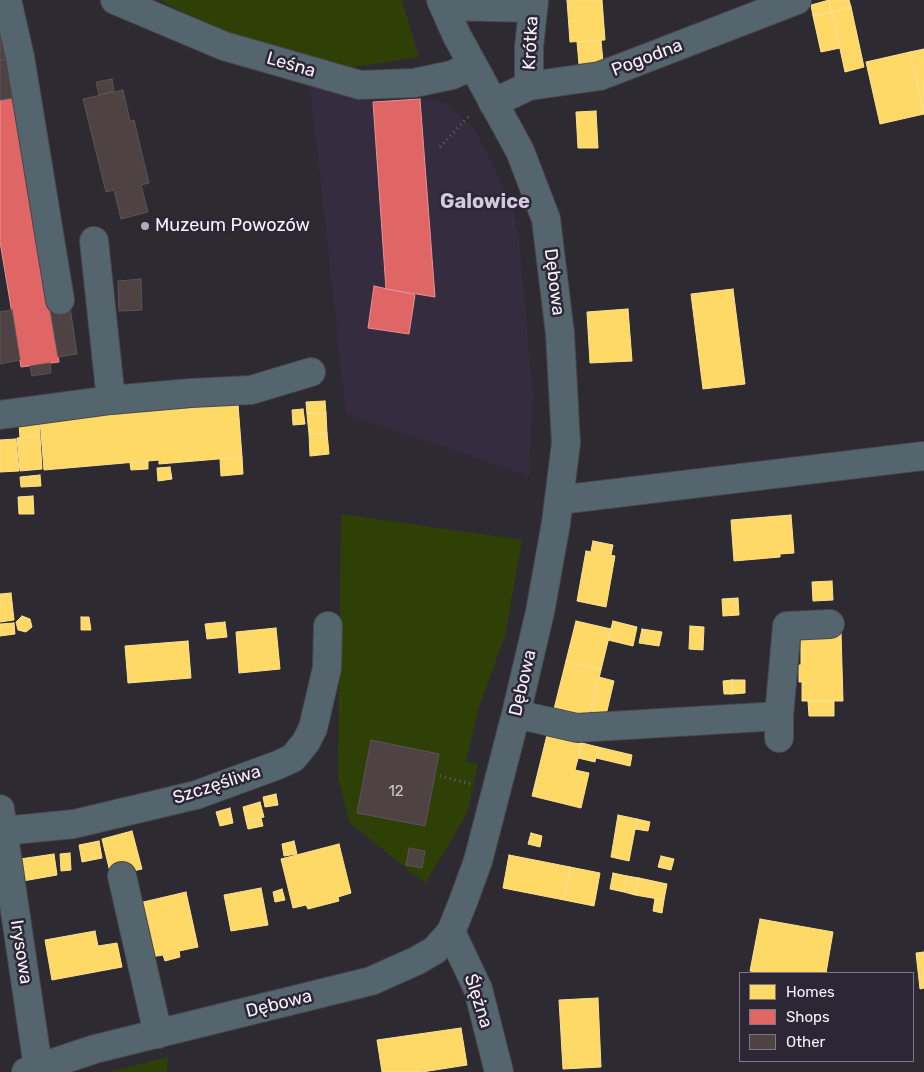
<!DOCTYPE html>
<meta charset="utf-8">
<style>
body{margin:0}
#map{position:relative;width:924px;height:1072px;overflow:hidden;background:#2d2a32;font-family:Rubik,sans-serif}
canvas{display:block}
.legend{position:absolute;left:739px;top:972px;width:175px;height:90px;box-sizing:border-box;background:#2d2635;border:1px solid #7d7885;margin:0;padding:6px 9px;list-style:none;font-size:15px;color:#f6f2fc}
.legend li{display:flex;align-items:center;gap:10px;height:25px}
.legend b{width:25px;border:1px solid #7d7885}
</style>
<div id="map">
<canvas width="924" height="1072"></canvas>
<ul class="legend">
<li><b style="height:14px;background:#ffd966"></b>Homes</li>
<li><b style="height:14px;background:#e06666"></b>Shops</li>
<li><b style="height:14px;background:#4f4243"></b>Other</li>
</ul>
</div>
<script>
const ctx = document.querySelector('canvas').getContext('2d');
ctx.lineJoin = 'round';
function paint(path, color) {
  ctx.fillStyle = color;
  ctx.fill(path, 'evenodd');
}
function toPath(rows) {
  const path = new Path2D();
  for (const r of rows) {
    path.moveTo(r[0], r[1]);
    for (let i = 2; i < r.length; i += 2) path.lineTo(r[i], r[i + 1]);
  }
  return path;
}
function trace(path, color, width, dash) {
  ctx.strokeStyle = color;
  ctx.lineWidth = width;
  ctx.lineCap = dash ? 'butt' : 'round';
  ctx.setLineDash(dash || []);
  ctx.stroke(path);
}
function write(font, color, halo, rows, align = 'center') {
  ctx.font = font + ' Rubik,sans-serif';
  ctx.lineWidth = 5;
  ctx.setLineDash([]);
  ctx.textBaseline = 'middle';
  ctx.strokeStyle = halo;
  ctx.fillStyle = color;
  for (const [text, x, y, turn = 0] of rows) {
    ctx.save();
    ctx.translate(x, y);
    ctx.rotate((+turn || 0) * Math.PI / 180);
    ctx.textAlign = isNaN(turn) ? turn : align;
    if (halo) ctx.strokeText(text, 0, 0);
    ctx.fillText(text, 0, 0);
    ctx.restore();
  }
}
paint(toPath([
 [310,85,370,101,420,99,438,100,455,111,475,130,492,162,514,213,519,240,533,395,529,476,346,414]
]), '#352d3f');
paint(toPath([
 [159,0,402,0,419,57,353,67,227,33],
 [341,514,522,540,505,636,479,707,466,761,478,764,467,814,425,883,350,823,338,778],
 [168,1057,167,1072,110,1072]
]), '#2f4007');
const homes = toPath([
 [567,0,602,0,605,40,570,42,567,0],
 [829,0,849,0,851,7,832,12,829,0],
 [829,0,832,12,813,16,811,5,829,0],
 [851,7,864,67,845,72,832,12,851,7],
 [832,12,840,48,821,52,813,16,832,12],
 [601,40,603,62,579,64,577,42,601,40],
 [924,49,924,114,910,52,924,49],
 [910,52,924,114,880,124,866,62,910,52],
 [596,111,598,148,578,148,576,112,596,111],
 [733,289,745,384,703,389,691,294,733,289],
 [628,309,632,361,590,363,587,312,628,309],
 [325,401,326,413,307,414,306,402,325,401],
 [238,404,242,457,159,464,159,460,44,470,40,420,238,404],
 [303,409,305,424,293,425,292,410,303,409],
 [326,413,327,433,309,434,307,414,326,413],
 [39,422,40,436,20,438,19,424,39,422],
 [327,433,329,454,310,456,309,434,327,433],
 [40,436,42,469,20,471,17,438,40,436],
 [16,439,19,471,0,472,0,440,16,439],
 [242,457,243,474,221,476,220,459,242,457],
 [148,461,148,469,131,470,130,463,148,461],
 [170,467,172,479,158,481,157,468,170,467],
 [40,475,41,486,21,487,20,477,40,475],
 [33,496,34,514,19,514,18,497,33,496],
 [791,515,794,553,780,554,780,557,734,561,731,520,791,515],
 [593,541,613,545,611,555,591,551,593,541],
 [586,551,615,556,606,607,577,601,586,551],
 [832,581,833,600,813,601,812,582,832,581],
 [11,593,14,620,0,622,0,594,11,593],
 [738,598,739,615,723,616,722,599,738,598],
 [22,616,30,619,32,627,26,632,18,630,16,622,22,616],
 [81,617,89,617,91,630,81,630,81,617],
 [576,621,611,629,601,670,566,661,576,621],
 [613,621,637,627,633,646,608,640,613,621],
 [225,622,227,637,207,639,205,624,225,622],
 [14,623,15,634,0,636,0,624,14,623],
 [690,626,704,627,703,650,689,649,690,626],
 [276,628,280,669,239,673,236,632,276,628],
 [642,629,662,632,659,646,639,643,642,629],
 [841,632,843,701,802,701,802,682,799,682,799,665,801,665,801,633,841,632],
 [188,641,191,678,128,683,125,646,188,641],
 [566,661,601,670,589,718,554,709,566,661],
 [599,677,614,681,606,715,591,711,599,677],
 [732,680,732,694,724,694,723,681,732,680],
 [732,680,745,680,745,693,732,694,732,680],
 [808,701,834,701,834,716,809,716,808,701],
 [547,735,582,743,575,770,589,773,581,808,532,796,547,735],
 [582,743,598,747,595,762,578,758,582,743],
 [598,747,632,755,630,766,596,758,598,747],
 [276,794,278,805,265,807,263,797,276,794],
 [260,802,264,817,246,821,243,807,260,802],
 [230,808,233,823,220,826,216,812,230,808],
 [618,815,637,819,629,861,611,857,618,815],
 [261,818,263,826,248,829,246,821,261,818],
 [637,819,650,822,648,831,635,829,637,819],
 [132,831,142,869,111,876,102,839,132,831],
 [531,833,542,836,540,847,528,844,531,833],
 [99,841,102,858,82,862,79,845,99,841],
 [294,841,297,854,284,856,282,844,294,841],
 [339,844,351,893,338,897,339,901,308,909,306,905,293,908,281,859,339,844],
 [70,853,71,870,61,871,60,854,70,853],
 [54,854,57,875,23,881,20,859,54,854],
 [509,855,570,867,564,900,503,888,509,855],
 [661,856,674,859,671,870,658,867,661,856],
 [570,867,600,873,594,906,564,900,570,867],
 [613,873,627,876,624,892,610,889,613,873],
 [627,876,639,878,635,895,624,892,627,876],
 [639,878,667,884,664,900,635,895,639,878],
 [261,888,268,925,231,931,224,895,261,888],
 [282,889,285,900,275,902,273,892,282,889],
 [186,892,198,947,179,951,180,957,165,961,163,955,151,957,139,903,186,892],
 [655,898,664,900,662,913,653,911,655,898],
 [760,919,833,932,826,973,761,973,750,971,760,919],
 [95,931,98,946,117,943,122,967,52,980,45,940,95,931],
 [924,952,924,988,920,989,916,953,924,952],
 [598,998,601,1067,563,1069,559,1000,598,998],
 [461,1028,467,1065,422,1072,382,1072,377,1040,461,1028]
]);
paint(homes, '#ffd966');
trace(homes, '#fce093', 1);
const shops = toPath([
 [14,98,59,362,21,367,0,242,0,100,14,98],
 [420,99,435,297,386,289,373,102,420,99],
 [374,286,415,295,409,334,368,328,374,286]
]);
paint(shops, '#e06666');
trace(shops, '#e79093', 1);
const building = toPath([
 [0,5,8,59,0,60,0,5],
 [6,59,14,98,0,100,0,60,6,59],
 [112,79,114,91,99,95,96,82,112,79],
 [123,90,130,121,134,120,149,183,141,185,148,212,121,219,114,190,106,192,83,99,123,90],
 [141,279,142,310,119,311,118,281,141,279],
 [70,307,77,354,58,357,50,310,70,307],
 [12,310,20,360,0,364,0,312,12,310],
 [50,363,51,373,32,376,30,366,50,363],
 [371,740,439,754,425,826,357,813,371,740],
 [409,848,425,851,422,868,406,865,409,848]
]);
paint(building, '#4f4243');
trace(building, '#595458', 1);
const minor = toPath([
 [7,0,20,57,60,300],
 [115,0,224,46,360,85,414,83,452,75,473,65],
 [444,6,533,8],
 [529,86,529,47,534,0],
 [493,103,529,86,600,76,797,0],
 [94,241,111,400],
 [0,415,111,400,191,393,251,390,311,372],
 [559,500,924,456],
 [516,714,577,728,779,716,787,626,830,624],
 [779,738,779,716],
 [0,809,38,1067],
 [3,831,74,824,196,795,278,765,293,758,306,742,313,728,327,668,328,626],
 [122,876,158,1034],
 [451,932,478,989,499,1072],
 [26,1072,95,1049,371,981,416,961,435,950,451,932,463,902,478,861,516,714,540,612,556,523,566,443,560,334,546,219,520,151,457,36,441,0]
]);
trace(minor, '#49474d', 30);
trace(toPath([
 [440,147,469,116],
 [440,776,471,784]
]), '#5d656c', 3, [1, 4]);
trace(minor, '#55656d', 28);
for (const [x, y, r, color] of [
 [145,226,5,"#b0acb5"]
]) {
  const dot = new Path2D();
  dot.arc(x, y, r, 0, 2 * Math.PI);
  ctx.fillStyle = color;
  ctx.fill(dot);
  trace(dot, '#2d2635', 2);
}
write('15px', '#ccc6ce', null, [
 ["12",396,792]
]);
write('18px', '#f6f2fc', '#2d2635', [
 ["Krótka",531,43,-87],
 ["Pogodna",647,58,-21],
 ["Leśna",291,65,16],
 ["Dębowa",554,282,83],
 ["Dębowa",523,683,-77],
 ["Szczęśliwa",217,785,-18],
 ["Irysowa",21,952,81],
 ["Ślężna",478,1001,72],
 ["Dębowa",279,1004,-14]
]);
write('18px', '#f6f2fc', '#2d2635', [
 ["Muzeum Powozów",155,226]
], 'left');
write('bold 20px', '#d2cadd', '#2d2635', [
 ["Galowice",485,202]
]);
</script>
